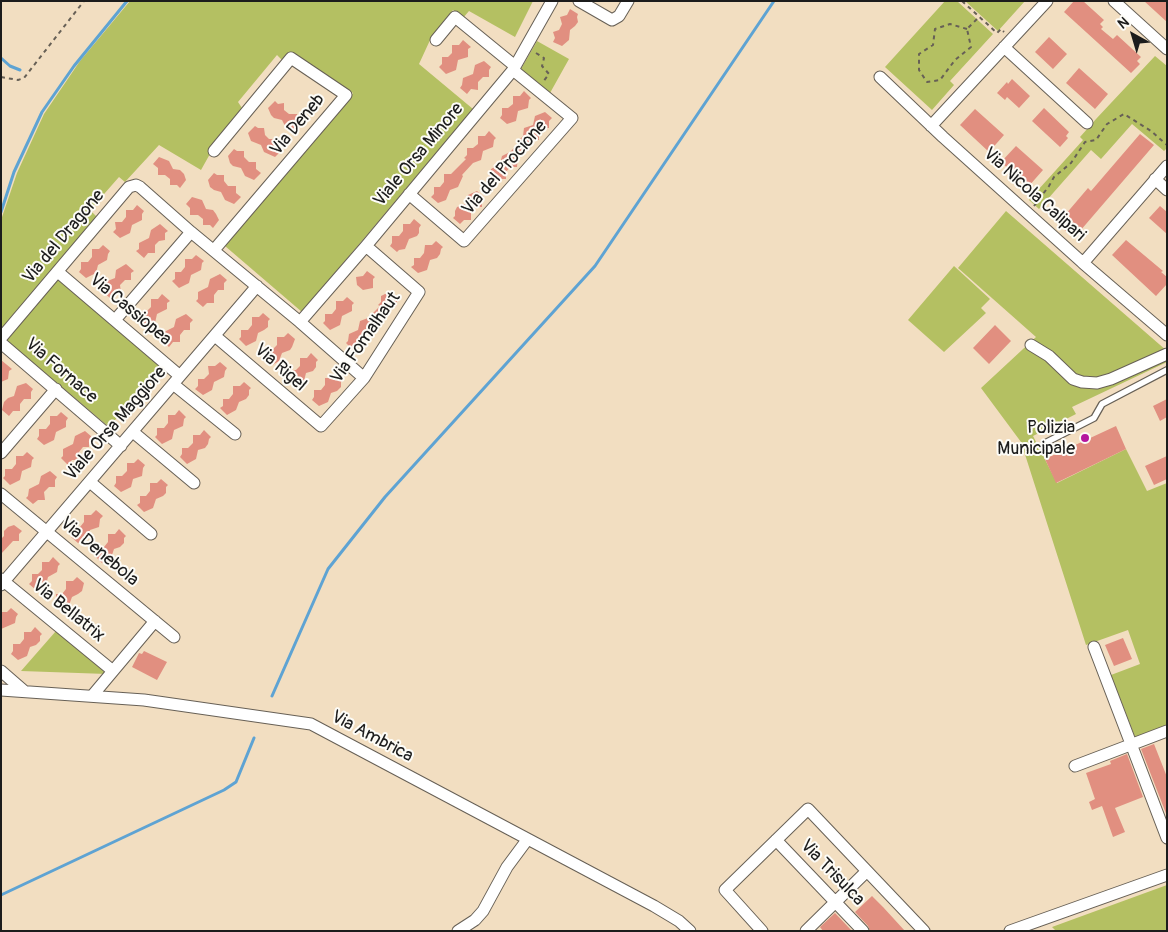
<!DOCTYPE html>
<style>
body{margin:0}
#map{position:relative;width:1168px;height:932px;overflow:hidden;background:#f2dec1;font-family:Pangolin,sans-serif}
canvas{display:block}
.frame{position:absolute;inset:0;border:2px solid #1c1c1c;pointer-events:none}
.north{position:absolute;left:1108px;top:10px;width:50px;height:50px;-webkit-text-stroke:4px #fdfcf7;paint-order:stroke;rotate:321deg;font-size:14px;font-weight:700;line-height:20px;text-align:center;color:#1c1c1c}
.north::after{content:'';display:block;margin:auto;width:18px;height:22px;background:#1c1c1c;clip-path:polygon(50% 0,100% 100%,50% 72%,0 100%)}
</style>
<div id="map">
<canvas width="1168" height="932"></canvas>
<div class="frame"></div>
<div class="north">N</div>
</div>
<script>
const ctx = document.querySelector('canvas').getContext('2d');
ctx.lineJoin = 'round';
function paint(path, color) {
  ctx.fillStyle = color;
  ctx.fill(path, 'evenodd');
}
function toPath(rows) {
  const path = new Path2D();
  for (const r of rows) {
    path.moveTo(r[0], r[1]);
    for (let i = 2; i < r.length; i += 2) path.lineTo(r[i], r[i + 1]);
  }
  return path;
}
function trace(path, color, width, dash) {
  ctx.strokeStyle = color;
  ctx.lineWidth = width;
  ctx.lineCap = dash ? 'butt' : 'round';
  ctx.setLineDash(dash || []);
  ctx.stroke(path);
}
function write(font, color, halo, rows, align = 'center') {
  ctx.font = font + ' Pangolin,sans-serif';
  ctx.lineWidth = 4;
  ctx.setLineDash([]);
  ctx.textBaseline = 'middle';
  ctx.strokeStyle = halo;
  ctx.fillStyle = color;
  for (const [text, x, y, turn = 0] of rows) {
    ctx.save();
    ctx.translate(x, y);
    ctx.rotate((+turn || 0) * Math.PI / 180);
    ctx.textAlign = isNaN(turn) ? turn : align;
    if (halo) ctx.strokeText(text, 0, 0);
    ctx.fillText(text, 0, 0);
    ctx.restore();
  }
}
paint(toPath([
 [130,1,533,1,515,37,469,11,463,18,453,10,431,38,419,64,473,109,302,312,225,246,353,93,291,52,283,61,277,55,238,102,242,108,220,136,201,170,159,145,125,182,119,177,90,210,97,217,1,329,1,220,17,173,44,114,80,61],
 [945,1,957,1,993,34,950,81,954,85,932,110,885,67],
 [965,1,1025,1,998,31],
 [537,41,569,59,550,93,521,69],
 [1155,56,1167,66,1167,148,1164,151,1132,124,1101,159,1091,150,1039,209,1029,200,1083,140,1080,137,1096,119],
 [1006,211,1167,351,1167,362,1072,407,1076,414,1033,436,1057,483,1126,449,1147,491,1167,483,1167,725,1135,737,1111,675,1140,664,1128,630,1086,645,1021,442,981,388,1036,337,958,268],
 [954,266,990,299,981,308,986,313,944,352,908,320],
 [58,279,161,367,109,427,6,340],
 [56,631,107,674,21,671],
 [1167,885,1167,931,1056,931,1052,927]
]), '#b4c062');
trace(toPath([
 [1,58,10,66,20,70],
 [1,212,14,172,42,112,74,66,127,1],
 [272,696,328,569,385,497,595,266,774,1],
 [1,895,224,790,236,782,254,738]
]), '#5ea3d3', 3);
paint(toPath([
 [1074,1,1083,1,1104,20,1100,24,1103,27,1101,29,1113,39,1117,35,1141,57,1137,61,1140,64,1131,73,1064,12],
 [1144,1,1167,1,1167,22],
 [570,9,578,14,577,17,578,22,575,26,570,30,569,40,562,46,553,42,555,38,553,32,559,30,562,24,560,17,567,15],
 [1049,37,1067,54,1053,69,1035,52],
 [463,40,471,47,468,49,468,57,458,60,456,70,446,74,439,67,442,64,442,57,448,57,452,53,452,45,459,45],
 [484,61,491,67,489,70,489,77,483,77,478,82,478,90,471,89,467,94,460,88,462,85,463,78,473,74,475,65],
 [1079,68,1108,94,1095,109,1066,83],
 [1012,79,1030,96,1019,108,1007,97,1005,100,997,93,1007,82,1008,84],
 [524,91,531,98,529,100,528,108,518,111,516,121,507,124,500,118,502,115,502,108,508,108,513,104,513,96,520,96],
 [275,101,278,104,284,103,284,110,289,114,297,114,297,121,302,125,295,132,286,128,282,120,274,118,271,115,268,108],
 [1044,108,1069,132,1066,136,1068,138,1060,147,1032,121],
 [975,109,1004,135,989,152,960,125],
 [545,112,552,118,549,121,549,128,543,128,539,133,539,140,532,140,518,156,517,167,510,167,506,172,506,179,499,179,495,184,488,178,490,175,491,169,500,164,502,156,510,152,522,140,520,139,523,136,524,128,533,125,535,116],
 [255,126,258,128,264,128,265,135,269,139,277,139,277,146,282,150,275,157,264,152,261,145,251,141,248,133],
 [489,131,496,138,494,140,493,147,483,151,481,160,473,163,462,175,463,176,458,187,450,190,446,200,438,203,431,197,434,194,434,187,440,187,444,182,444,174,451,174,466,159,464,158,467,155,467,148,473,148,478,144,478,136,485,136],
 [1140,134,1154,145,1074,238,1061,227,1069,218,1065,215,1088,188,1091,191],
 [1016,146,1043,170,1028,187,1001,162],
 [234,149,237,151,244,151,244,157,249,162,256,162,256,169,261,173,254,180,245,176,241,168,233,166,230,163,228,156],
 [159,157,169,161,173,169,180,170,184,174,186,180,180,188,177,185,170,185,170,179,165,175,158,175,158,168,153,164],
 [214,173,217,175,224,175,224,181,228,186,236,186,236,193,241,197,234,204,225,200,221,192,214,190,210,187,208,180],
 [477,191,484,197,482,200,482,207,475,207,471,212,471,220,464,220,460,224,453,218,455,216,455,211,457,207,465,204,468,195],
 [192,197,202,200,206,209,213,210,216,214,219,220,213,228,210,225,203,225,203,219,198,215,190,215,190,208,186,204],
 [137,205,144,211,142,214,142,220,132,225,130,233,120,238,113,232,116,229,115,222,122,222,126,217,126,210,133,210],
 [1160,206,1167,212,1167,234,1149,218],
 [414,219,421,225,419,228,419,233,417,236,409,239,405,249,399,250,397,252,390,246,392,243,392,236,399,236,403,231,403,224,410,224],
 [160,224,168,231,165,233,165,240,159,241,155,245,155,253,148,253,144,258,136,251,139,249,139,243,149,238,151,230],
 [1126,240,1163,271,1161,272,1167,277,1167,284,1156,296,1112,255],
 [436,241,443,247,441,249,440,254,437,258,430,260,427,270,418,273,411,267,414,265,414,258,420,258,424,253,425,245,432,245],
 [103,245,110,251,108,254,107,260,98,265,96,273,86,278,79,272,81,269,81,262,88,262,92,257,92,249,99,249],
 [196,255,204,261,202,263,201,270,191,275,189,283,179,288,172,281,175,279,175,272,181,272,185,267,185,259,192,259],
 [126,264,134,271,131,273,131,280,125,280,120,285,121,293,114,293,110,298,102,291,104,289,105,282,115,278,116,270],
 [367,271,375,277,373,279,373,288,363,290,357,285,356,277,363,276],
 [220,274,227,280,224,283,224,290,218,290,214,295,214,303,207,303,203,307,196,301,198,299,198,292,208,287,210,279],
 [387,293,391,293,397,299,397,306,390,307,376,322,375,332,368,332,364,337,364,345,357,345,353,350,346,343,348,341,349,334,358,330,360,321,368,318,380,306,378,305,381,302,381,296],
 [162,294,170,301,167,303,167,309,157,314,155,323,145,328,138,321,141,318,141,311,147,311,151,307,151,299,158,299],
 [347,297,354,303,352,305,352,311,342,316,340,325,330,330,323,323,325,321,325,314,332,314,336,309,336,301,343,301],
 [263,313,270,319,268,321,268,327,264,330,258,333,256,341,246,346,239,339,241,337,241,330,248,330,252,325,252,317,259,317],
 [186,314,193,320,190,323,190,330,184,330,180,335,180,342,173,342,169,347,162,341,164,338,164,332,174,327,176,319],
 [995,325,1011,341,989,364,973,348],
 [288,333,295,339,292,347,290,350,282,353,279,361,271,366,264,359,266,357,266,350,272,350,277,345,277,337,284,337],
 [311,353,318,360,316,362,316,367,313,371,306,373,304,381,294,386,287,380,290,377,290,370,296,370,300,366,300,358,307,358],
 [1,360,12,369,9,371,8,379,1,382],
 [220,362,227,368,225,371,224,377,214,382,212,390,203,395,195,389,198,386,198,379,204,379,209,374,208,366,215,366],
 [336,373,343,380,341,382,341,387,337,391,331,393,328,402,319,406,312,400,314,397,314,390,321,390,325,385,325,378,332,378],
 [244,382,251,388,249,390,249,395,246,399,239,402,236,410,227,415,220,408,223,406,223,399,229,399,233,394,233,386,240,386],
 [26,383,33,389,31,392,31,399,24,399,20,404,20,411,13,411,9,416,2,410,4,402,8,398,14,396,17,386],
 [1167,399,1167,417,1160,421,1153,406],
 [179,410,186,417,184,419,183,426,174,430,172,439,162,444,155,437,157,435,157,428,164,428,168,423,168,415,175,415],
 [61,412,68,418,66,421,66,427,56,432,54,440,44,445,37,439,39,436,39,429,46,429,50,424,50,416,57,416],
 [1116,426,1126,449,1056,483,1045,459],
 [204,430,211,437,209,439,208,444,205,448,198,450,196,459,187,464,180,457,182,454,182,448,188,448,193,443,193,435,200,435],
 [85,431,92,437,89,440,89,447,83,447,79,452,79,460,72,460,68,465,61,458,63,456,63,449,73,444,75,436],
 [27,452,34,458,32,460,31,467,22,471,20,480,10,485,3,478,5,476,5,469,12,469,16,464,16,456,23,456],
 [1167,456,1167,479,1154,485,1145,466],
 [138,459,145,465,143,468,142,476,133,479,131,487,121,492,114,486,116,483,116,476,122,476,127,471,127,463,134,463],
 [50,471,57,477,55,480,55,487,49,487,44,492,45,500,38,500,33,504,26,498,28,496,29,489,39,484,41,476],
 [161,479,168,485,166,487,166,493,163,496,156,499,153,508,144,512,137,505,140,503,140,496,146,496,150,491,150,483,157,483],
 [96,510,103,516,100,519,99,527,90,530,88,538,78,543,71,537,74,534,74,527,80,527,84,522,84,515,91,515],
 [14,525,22,531,19,534,19,541,13,541,1,554,1,539,4,536,4,531,8,527],
 [119,529,126,536,124,538,124,543,120,547,114,549,111,558,102,563,95,556,97,554,97,547,104,547,108,542,108,534,115,534],
 [53,557,60,564,58,566,57,572,48,577,46,585,36,590,29,584,32,581,32,574,38,574,42,570,42,562,49,562],
 [77,577,84,583,82,591,78,594,72,597,69,605,60,610,53,603,56,601,56,594,62,594,66,589,66,581,73,581],
 [11,608,18,614,16,617,15,623,1,629,1,612,7,612],
 [35,627,42,634,40,636,40,641,36,645,30,647,27,656,18,660,11,654,13,651,13,644,20,644,24,639,24,632,31,632],
 [1123,638,1132,659,1114,666,1105,645],
 [144,651,167,662,157,680,132,667,139,653,142,654],
 [1154,744,1167,777,1167,816,1141,749],
 [1127,754,1143,797,1115,808,1125,832,1113,837,1102,806,1092,810,1089,802,1095,799,1086,773,1111,764,1110,761],
 [872,896,883,907,905,931,870,931,868,926,855,912],
 [835,913,852,931,823,931,820,927]
]), '#e18f80');
const lane = toPath([
 [1045,443,1094,418,1102,404,1167,370]
]);
const street = toPath([
 [579,1,612,20,619,16,628,1],
 [1114,1,1167,49],
 [436,40,455,17,515,66],
 [1004,47,1087,123],
 [880,77,943,137,1083,263,1167,335],
 [931,126,1047,1],
 [1155,179,1167,190],
 [409,194,464,241,572,118,513,70],
 [214,250,346,95,291,58,214,151],
 [1083,263,1167,166],
 [58,272,180,376],
 [115,320,191,232],
 [300,322,366,246,513,70,552,1],
 [215,336,321,426,364,378,419,292,366,246],
 [1,338,129,187,136,185,140,187,191,232,300,322,364,378],
 [1,343,121,446],
 [1031,345,1049,356,1073,379,1082,382,1097,383,1111,379,1167,354],
 [173,384,235,434],
 [133,432,194,483],
 [1,453,56,389],
 [90,482,151,534],
 [1,494,174,637],
 [1,579,113,671],
 [1,585,257,286],
 [1094,647,1167,838],
 [1,671,24,691],
 [1,690,144,700,311,724,654,906,679,921,690,931],
 [92,696,155,621],
 [1075,766,1167,731],
 [776,840,863,931],
 [458,931,475,920,483,911,507,867,527,840],
 [762,931,725,890,808,809,924,931],
 [806,931,867,871],
 [1010,931,1167,875]
]);
trace(lane, '#676056', 8);
trace(street, '#676056', 13);
trace(toPath([
 [962,1,997,33,1001,29,1004,32],
 [967,29,950,24,935,29,933,45,919,54,919,70,927,82,940,80,955,60,971,47,967,29,979,17],
 [536,53,544,58,542,66,549,74,543,82],
 [1,77,18,80,24,78,84,1],
 [1034,206,1049,186,1054,177,1071,163,1085,142,1096,140,1107,124,1124,114,1151,131,1167,145]
]), '#676056', 2, [4, 4]);
trace(lane, '#fff', 5.5);
trace(street, '#fff', 11);
for (const [x, y, r, color] of [
 [1085,438,5,"#b5179e"]
]) {
  const dot = new Path2D();
  dot.arc(x, y, r, 0, 2 * Math.PI);
  ctx.fillStyle = color;
  ctx.fill(dot);
  trace(dot, '#fdfcf7', 2);
}
write('18px', '#1c1c1c', '#fdfcf7', [
 ["Via Deneb",298,125,-50],
 ["Viale Orsa Minore",419,155,-50],
 ["Via del Procione",505,168,-49],
 ["Via Nicola Calipari",1034,195,42],
 ["Via del Dragone",64,237,-50],
 ["Via Cassiopea",130,310,40],
 ["Via Fomalhaut",366,338,-55],
 ["Via Rigel",280,368,41],
 ["Via Fornace",61,371,41],
 ["Viale Orsa Maggiore",116,424,-49],
 ["Via Denebola",99,552,40],
 ["Via Bellatrix",68,611,39],
 ["Via Ambrica",372,737,28],
 ["Via Trisulca",832,873,46]
]);
write('18px', '#1c1c1c', '#fdfcf7', [
 ["Polizia",1075,428],
 ["Municipale",1075,449]
], 'right');
</script>
